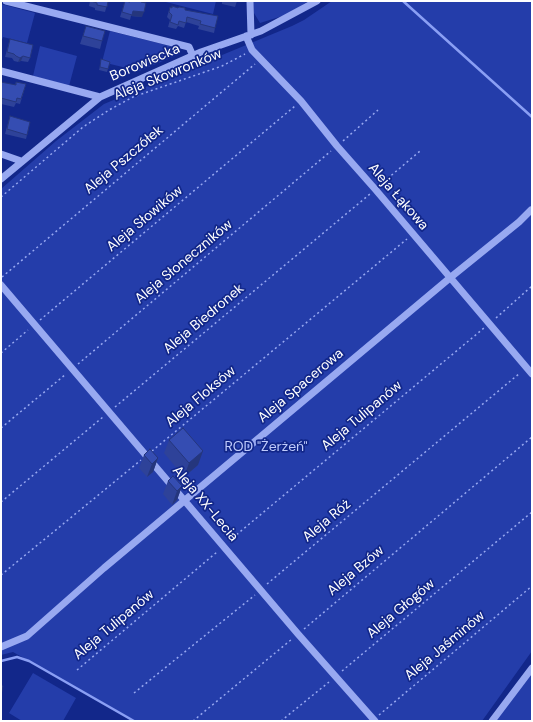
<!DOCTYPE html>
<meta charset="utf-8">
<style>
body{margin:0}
#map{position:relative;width:533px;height:722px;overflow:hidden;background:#12278a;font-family:"DM Sans",sans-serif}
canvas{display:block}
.frame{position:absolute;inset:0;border:2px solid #fff;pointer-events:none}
</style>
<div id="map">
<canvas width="533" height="722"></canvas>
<div class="frame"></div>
</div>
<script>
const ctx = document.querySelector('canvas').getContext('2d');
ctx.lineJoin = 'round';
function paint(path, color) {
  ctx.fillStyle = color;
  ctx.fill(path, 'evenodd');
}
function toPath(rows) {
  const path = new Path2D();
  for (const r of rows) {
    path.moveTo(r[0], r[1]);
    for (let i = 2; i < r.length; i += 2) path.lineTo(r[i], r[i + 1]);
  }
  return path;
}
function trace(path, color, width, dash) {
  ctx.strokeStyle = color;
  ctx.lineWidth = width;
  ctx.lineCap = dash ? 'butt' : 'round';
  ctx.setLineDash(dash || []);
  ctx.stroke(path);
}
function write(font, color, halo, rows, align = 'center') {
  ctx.font = font + ' "DM Sans",sans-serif';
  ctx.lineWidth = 3.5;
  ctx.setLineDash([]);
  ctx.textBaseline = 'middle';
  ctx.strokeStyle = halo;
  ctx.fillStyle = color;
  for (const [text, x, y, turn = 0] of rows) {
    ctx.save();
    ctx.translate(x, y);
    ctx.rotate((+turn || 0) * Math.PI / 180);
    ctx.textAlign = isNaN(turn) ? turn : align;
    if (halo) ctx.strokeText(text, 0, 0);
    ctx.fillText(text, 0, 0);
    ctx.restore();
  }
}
paint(toPath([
 [162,1,216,1,213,14],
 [253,1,308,1,289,14,260,23,254,13],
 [332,1,532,1,532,651,482,721,136,721,13,652,1,655,1,189,56,141,104,104,292,26,304,20],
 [1,4,35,13,27,43,3,37,1,42],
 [110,31,178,48,180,54,139,71,102,62],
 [40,46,77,56,69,86,33,76],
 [532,671,532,721,494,721],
 [33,673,76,698,63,721,22,721,9,713]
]), '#243daa');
trace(toPath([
 [403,1,532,117],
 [1,661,17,657,29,661,134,721]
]), '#8a9ff4', 2.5);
trace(toPath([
 [343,141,378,110],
 [380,185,420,151],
 [1,197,83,127,109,110,133,97,222,66,245,54],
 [2,277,255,64],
 [496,318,532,286],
 [40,320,295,106],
 [1,353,28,330],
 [78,364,331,151],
 [115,407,370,194],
 [1,428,66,374],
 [152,451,407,239],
 [1,502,103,417],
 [229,541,484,328],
 [1,575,141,460],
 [267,584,520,373],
 [304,629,532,437],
 [77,670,217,552],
 [342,671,532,512],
 [134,693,255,595],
 [379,715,532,586],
 [193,721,292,639],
 [281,721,329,682]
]), '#98a9f1', 1.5, [2, 3]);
trace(toPath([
 [6,1,189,47,193,56],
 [250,1,251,35],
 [246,36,252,50,301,101,337,146,375,189,532,374],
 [1,71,100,97],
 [1,154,21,161],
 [1,179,100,97,201,52,261,31,317,1],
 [1,285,298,634,375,721],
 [1,647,27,636,104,568,451,277,519,222,531,210],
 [492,721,532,668]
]), '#98a9f1', 7);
paint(toPath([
 [90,1,108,1,105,12,95,10,95,8,89,6],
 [125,1,129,2,130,1,141,1,142,17,131,16,130,20,120,17],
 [222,1,237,1,235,7,222,4],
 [170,7,185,10,215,28,214,33,198,29,199,26,186,22,184,28,178,26,176,29,168,27,170,20,167,17],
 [86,26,102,41,100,49,80,44],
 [10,39,30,58,28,62,21,61,18,62,14,61,12,58,5,57],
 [101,62,108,69,107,72,99,70],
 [1,82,15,85,16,82,26,84,20,104,16,103,14,107,1,104],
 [10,116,27,135,26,139,5,134],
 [169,440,198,465,184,477,164,453],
 [144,455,158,458,153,472,147,477,139,468],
 [168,481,182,486,177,500,172,505,163,494]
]), '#2e4299');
paint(toPath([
 [133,11,144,12,142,17,131,16],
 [23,56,21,61,18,62,20,58],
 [203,451,198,465,184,477,189,463],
 [158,458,153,472,147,477,152,464],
 [182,486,177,500,172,505,177,491]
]), '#25367d');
const building = toPath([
 [91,1,108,1,107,7,97,5,97,3,91,1],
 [125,1,130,2,130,1,141,1,141,2,146,3,144,12,133,11,132,15,122,12,125,1],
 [172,6,178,8,179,7,185,8,185,10,218,16,215,28,200,24,201,21,187,17,186,23,179,21,178,25,170,22,172,15,169,12,170,7,172,8,172,6],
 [86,26,105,31,102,41,83,36,86,26],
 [10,39,33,45,30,58,23,56,20,58,16,56,14,54,7,52,10,39],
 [101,59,110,62,108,69,100,67,101,59],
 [1,82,16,85,16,82,26,84,21,99,17,98,16,102,1,98,1,82],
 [10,116,30,122,27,135,7,129,10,116],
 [183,428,203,451,189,463,169,440,183,428],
 [150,449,158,458,152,464,144,455,150,449],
 [173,476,182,486,177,491,168,481,173,476],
 [1,685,3,686,1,695,1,685]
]);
paint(building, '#354db2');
trace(building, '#25367d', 1);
write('14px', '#fff', '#12278a', [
 ["Borowiecka",145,63,-23],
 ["Aleja Skowronków",168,75,-22],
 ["Aleja Pszczółek",124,160,-40],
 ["Aleja Łąkowa",398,197,49],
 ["Aleja Słowików",145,219,-40],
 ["Aleja Słoneczników",184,262,-40],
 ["Aleja Biedronek",204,319,-40],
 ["Aleja Spacerowa",301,386,-40],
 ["Aleja Floksów",201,397,-40],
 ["Aleja Tulipanów",362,416,-40],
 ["Aleja XX-Lecia",205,504,50],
 ["Aleja Róż",327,521,-40],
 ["Aleja Bzów",356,571,-40],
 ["Aleja Głogów",401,609,-40],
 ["Aleja Tulipanów",114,625,-40],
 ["Aleja Jaśminów",445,646,-40]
]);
write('14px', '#bfcbfc', '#12278a', [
 ["ROD \"Żerżeń\"",266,447]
]);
</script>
